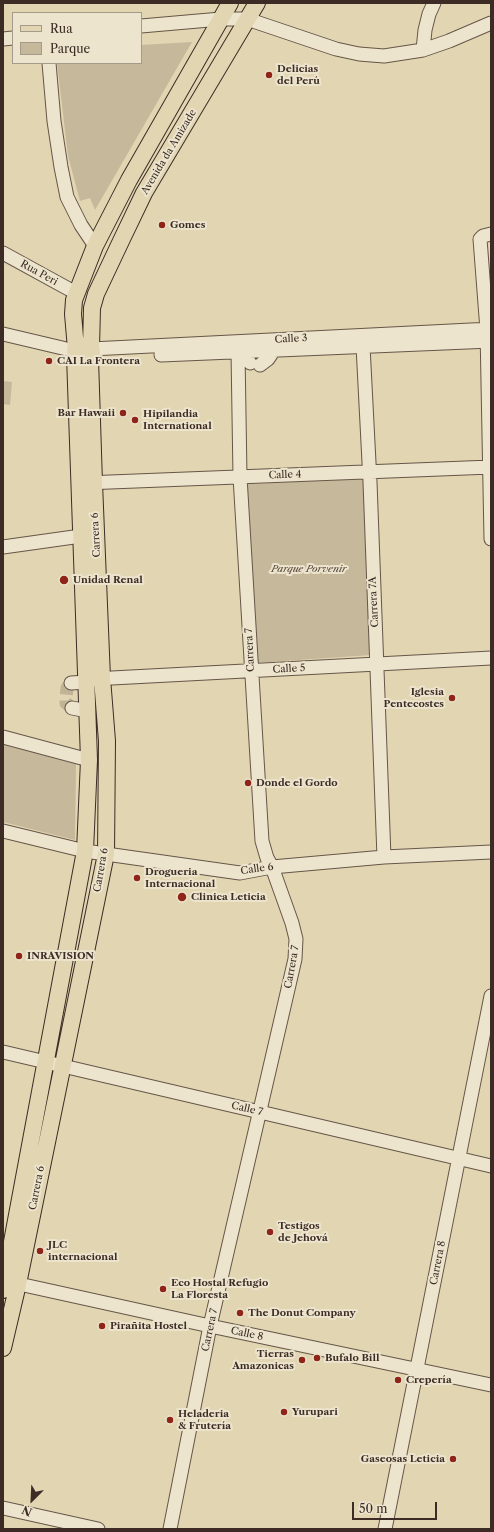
<!DOCTYPE html>
<meta charset="utf-8">
<style>
body{margin:0}
#map{position:relative;width:494px;height:1532px;overflow:hidden;background:#e2d5b2;font-family:"Libre Caslon Text",serif}
canvas{display:block}
.frame{position:absolute;inset:0;border:4px solid #3c2c25;pointer-events:none}
.legend{position:absolute;left:12px;top:12px;width:130px;height:52px;box-sizing:border-box;background:#ece4cd;border:1px solid #a69a8a;margin:0;padding:5px 7px;list-style:none;font-size:12px;color:#3c2c25}
.legend li{display:flex;align-items:center;gap:8px;height:20px}
.legend b{width:20px;border:1px solid #a69a8a}
.north{position:absolute;left:12px;top:1480px;width:40px;height:40px;-webkit-text-stroke:3px #ece4cd;paint-order:stroke;rotate:204deg;font-size:11px;font-weight:700;line-height:16px;text-align:center;color:#3c2c25}
.north::after{content:'';display:block;margin:auto;width:14px;height:18px;background:#3c2c25;clip-path:polygon(50% 0,100% 100%,50% 72%,0 100%)}
.scale{position:absolute;left:352px;top:1502px;width:85px;height:18px;box-sizing:border-box;border:2px solid #3c2c25;border-top:0;padding-left:5px;font-size:12px;line-height:14px;white-space:nowrap;color:#3c2c25;-webkit-text-stroke:3px #ece4cd;paint-order:stroke}
</style>
<div id="map">
<canvas width="494" height="1532"></canvas>
<div class="frame"></div>
<ul class="legend">
<li><b style="height:5px;background:#e2d5b2"></b>Rua</li>
<li><b style="height:11px;background:#c6b89a"></b>Parque</li>
</ul>
<div class="north">N</div>
<div class="scale">50 m</div>
</div>
<script>
const ctx = document.querySelector('canvas').getContext('2d');
ctx.lineJoin = 'round';
function paint(path, color) {
  ctx.fillStyle = color;
  ctx.fill(path, 'evenodd');
}
function toPath(rows) {
  const path = new Path2D();
  for (const r of rows) {
    path.moveTo(r[0], r[1]);
    for (let i = 2; i < r.length; i += 2) path.lineTo(r[i], r[i + 1]);
  }
  return path;
}
function trace(path, color, width, dash) {
  ctx.strokeStyle = color;
  ctx.lineWidth = width;
  ctx.lineCap = dash ? 'butt' : 'round';
  ctx.setLineDash(dash || []);
  ctx.stroke(path);
}
function write(font, color, halo, rows, align = 'center') {
  ctx.font = font + ' "Libre Caslon Text",serif';
  ctx.lineWidth = 4;
  ctx.setLineDash([]);
  ctx.textBaseline = 'middle';
  ctx.strokeStyle = halo;
  ctx.fillStyle = color;
  for (const [text, x, y, turn = 0] of rows) {
    ctx.save();
    ctx.translate(x, y);
    ctx.rotate((+turn || 0) * Math.PI / 180);
    ctx.textAlign = isNaN(turn) ? turn : align;
    if (halo) ctx.strokeText(text, 0, 0);
    ctx.fillText(text, 0, 0);
    ctx.restore();
  }
}
paint(toPath([
 [192,42,95,210,90,198,80,201,68,156,57,63,141,63,141,45],
 [3,381,12,382,10,405,3,404],
 [363,479,371,655,255,663,247,484],
 [3,744,76,764,75,840,3,822]
]), '#c6b89a');
trace(toPath([
 [71,683,67,688,66,698,66,703,72,708]
]), '#c1b396', 13, [13, 6]);
const minor = toPath([
 [141,26,221,19,247,19,336,49,359,54,384,56,423,50,449,41,491,23],
 [3,39,13,38],
 [423,50,425,30,429,14,434,3],
 [49,63,54,121,61,167,67,197,81,225,95,246],
 [491,234,483,236,480,239,487,330,491,539],
 [3,253,76,293],
 [3,334,75,351],
 [363,346,370,482,384,857],
 [91,349,491,329],
 [242,351,250,363],
 [161,355,491,341],
 [260,365,268,359,274,350],
 [85,483,491,467],
 [3,547,81,536],
 [93,679,491,658],
 [71,683,87,682],
 [72,708,88,711],
 [3,737,89,760],
 [3,831,85,851,240,873,272,867,384,857,491,852],
 [3,1052,491,1166],
 [10,1282,210,1326,491,1385],
 [3,1508,98,1529],
 [170,1529,210,1326,295,959,296,939,292,923,272,867,267,858,262,841,240,477,238,352],
 [385,1529,491,996]
]);
const major = toPath([
 [91,348,92,308,96,294,121,241,144,193,257,3],
 [76,349,73,314,74,300,95,246,129,180,230,3],
 [3,1290,85,851,89,760,75,356],
 [3,1348,18,1284,106,854,107,741,102,678,94,483,90,359,92,352,91,348,86,345,78,347,75,351,76,359,83,362,90,359]
]);
trace(minor, '#665648', 15);
trace(major, '#3c2c25', 18);
trace(minor, '#ece4cd', 13);
trace(major, '#e2d5b2', 16);
for (const [x, y, r, color] of [
 [269,75,4,"#8f2418"],
 [162,225,4,"#8f2418"],
 [49,361,4,"#8f2418"],
 [123,413,4,"#8f2418"],
 [135,420,4,"#8f2418"],
 [64,580,5,"#8f2418"],
 [452,698,4,"#8f2418"],
 [248,783,4,"#8f2418"],
 [137,878,4,"#8f2418"],
 [182,897,5,"#8f2418"],
 [19,956,4,"#8f2418"],
 [270,1232,4,"#8f2418"],
 [40,1251,4,"#8f2418"],
 [163,1289,4,"#8f2418"],
 [240,1313,4,"#8f2418"],
 [102,1326,4,"#8f2418"],
 [317,1358,4,"#8f2418"],
 [302,1360,4,"#8f2418"],
 [398,1380,4,"#8f2418"],
 [284,1412,4,"#8f2418"],
 [170,1420,4,"#8f2418"],
 [453,1459,4,"#8f2418"]
]) {
  const dot = new Path2D();
  dot.arc(x, y, r, 0, 2 * Math.PI);
  ctx.fillStyle = color;
  ctx.fill(dot);
  trace(dot, '#ece4cd', 1.5);
}
write('bold 10px', '#3c2c25', '#ece4cd', [
 ["Delicias",277,69],
 ["del Perú",277,81],
 ["Gomes",170,225],
 ["CAI La Frontera",57,361],
 ["Bar Hawaii",115,413,"right"],
 ["Hipilandia",143,414],
 ["International",143,426],
 ["Unidad Renal",73,580],
 ["Iglesia",444,692,"right"],
 ["Pentecostes",444,704,"right"],
 ["Donde el Gordo",256,783],
 ["Drogueria",145,872],
 ["Internacional",145,884],
 ["Clinica Leticia",191,897],
 ["INRAVISION",27,956],
 ["Testigos",278,1226],
 ["de Jehová",278,1238],
 ["JLC",48,1245],
 ["internacional",48,1257],
 ["Eco Hostal Refugio",171,1283],
 ["La Floresta",171,1295],
 ["The Donut Company",248,1313],
 ["Pirañita Hostel",110,1326],
 ["Tierras",294,1354,"right"],
 ["Amazonicas",294,1366,"right"],
 ["Bufalo Bill",325,1358],
 ["Crepería",406,1380],
 ["Yurupari",292,1412],
 ["Heladeria",178,1414],
 ["& Frutería",178,1426],
 ["Gaseosas Leticia",445,1459,"right"]
], 'left');
write('10px', '#3c2c25', '#ece4cd', [
 ["Avenida da Amizade",169,152,-59],
 ["Rua Peri",39,273,29],
 ["Calle 3",291,339,-3],
 ["Calle 4",285,475,-2],
 ["Carrera 6",96,535,-93],
 ["Carrera 7A",374,602,-93],
 ["Carrera 7",250,650,-93],
 ["Calle 5",289,669,-3],
 ["Calle 6",257,869,-8],
 ["Carrera 6",101,870,-80],
 ["Carrera 7",292,967,-80],
 ["Calle 7",247,1109,13],
 ["Carrera 6",37,1188,-79],
 ["Carrera 8",438,1263,-79],
 ["Carrera 7",210,1330,-78],
 ["Calle 8",247,1334,12]
]);
write('italic 10px', '#58483c', '#ece4cd', [
 ["Parque Porvenir",309,569]
]);
</script>
